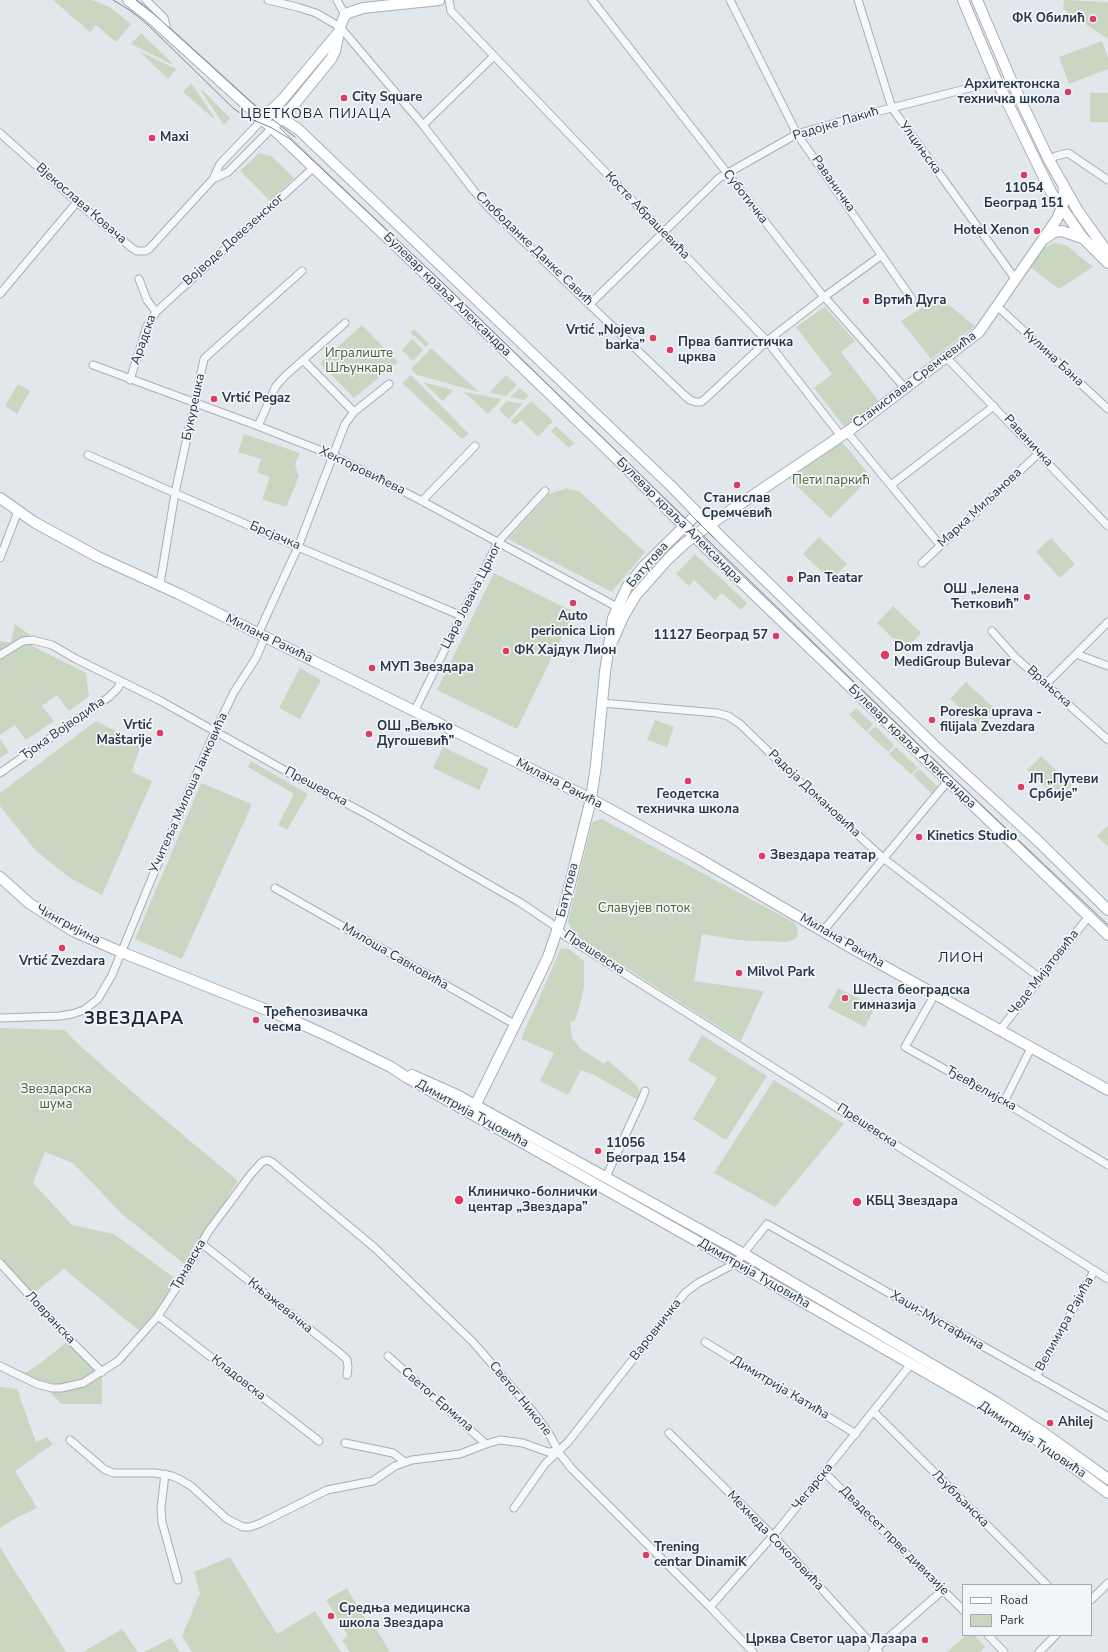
<!DOCTYPE html>
<meta charset="utf-8">
<style>
body{margin:0}
#map{position:relative;width:1108px;height:1652px;overflow:hidden;background:#e2e7ec;font-family:"Nunito Sans",sans-serif}
canvas{display:block}
.legend{position:absolute;left:962px;top:1584px;width:130px;height:52px;box-sizing:border-box;background:#f2f6f9;border:1px solid #a1a9b1;margin:0;padding:5px 7px;list-style:none;font-size:12px;color:#283646}
.legend li{display:flex;align-items:center;gap:8px;height:20px}
.legend b{width:20px;border:1px solid #a1a9b1}
</style>
<div id="map">
<canvas width="1108" height="1652"></canvas>
<ul class="legend">
<li><b style="height:5px;background:#fff"></b>Road</li>
<li><b style="height:11px;background:#c9d7c2"></b>Park</li>
</ul>
</div>
<script>
const ctx = document.querySelector('canvas').getContext('2d');
ctx.lineJoin = 'round';
function paint(path, color) {
  ctx.fillStyle = color;
  ctx.fill(path, 'evenodd');
}
function toPath(rows) {
  const path = new Path2D();
  for (const r of rows) {
    path.moveTo(r[0], r[1]);
    for (let i = 2; i < r.length; i += 2) path.lineTo(r[i], r[i + 1]);
  }
  return path;
}
function trace(path, color, width, dash) {
  ctx.strokeStyle = color;
  ctx.lineWidth = width;
  ctx.lineCap = dash ? 'butt' : 'round';
  ctx.setLineDash(dash || []);
  ctx.stroke(path);
}
function write(font, color, halo, rows, align = 'center') {
  ctx.font = font + ' "Nunito Sans",sans-serif';
  ctx.lineWidth = 3.5;
  ctx.setLineDash([]);
  ctx.textBaseline = 'middle';
  ctx.strokeStyle = halo;
  ctx.fillStyle = color;
  for (const [text, x, y, turn = 0] of rows) {
    ctx.save();
    ctx.translate(x, y);
    ctx.rotate((+turn || 0) * Math.PI / 180);
    ctx.textAlign = isNaN(turn) ? turn : align;
    if (halo) ctx.strokeText(text, 0, 0);
    ctx.fillText(text, 0, 0);
    ctx.restore();
  }
}
paint(toPath([
 [53,0,92,0,110,7,131,24,116,42,96,25,90,32],
 [1064,0,1108,2,1108,39,1063,9],
 [141,33,172,63,171,64,131,44],
 [1102,41,1108,58,1108,69,1069,84,1059,57],
 [139,51,176,69,168,79],
 [191,83,214,117,213,118,183,92],
 [202,90,230,118,224,125,201,91],
 [1090,93,1108,93,1108,122,1090,122],
 [259,153,271,156,294,178,270,201,240,171],
 [1054,243,1066,245,1093,267,1059,289,1030,267,1042,249],
 [939,297,975,326,931,359,901,321],
 [825,307,855,341,841,352,881,404,847,430,814,388,832,374,796,327],
 [362,325,398,362,354,398,320,363],
 [414,329,429,344,426,347,411,333],
 [412,339,423,350,413,361,402,350],
 [431,348,479,392,417,375,411,369],
 [411,375,469,434,462,439,402,383],
 [506,375,517,385,506,396,489,393],
 [423,382,453,390,443,401],
 [18,384,30,391,17,414,5,406],
 [520,388,529,396,524,400,510,397],
 [464,392,502,399,488,414],
 [507,401,522,404,509,419,499,410],
 [531,401,553,421,538,437,521,420,515,425,511,421],
 [556,426,574,443,569,448,551,431],
 [244,434,300,453,295,464,299,477,286,507,262,499,270,477,257,472,261,459,238,452],
 [842,442,871,477,830,518,789,478],
 [567,488,580,492,645,552,612,592,508,539,549,494],
 [819,537,847,564,831,580,803,554],
 [1051,538,1075,564,1060,578,1036,552],
 [695,554,747,603,741,610,722,593,715,600,694,580,689,586,676,574],
 [494,573,574,612,517,729,437,690],
 [893,606,921,633,905,650,877,623],
 [15,624,30,635,32,646,86,673,89,696,69,711,57,695,42,706,54,721,26,740,15,725,0,735,0,641,11,643],
 [300,668,321,680,300,719,279,708],
 [966,682,994,708,979,725,950,699],
 [856,708,873,724,867,732,849,715],
 [655,720,674,727,667,747,647,740],
 [96,721,141,744,132,772,152,781,102,895,70,878,35,850,0,806,0,793],
 [875,726,894,745,888,752,868,733],
 [0,739,9,752,0,758],
 [443,747,489,769,479,790,433,768],
 [896,747,918,768,911,774,889,754],
 [1041,756,1072,785,1058,799,1027,770],
 [251,761,308,794,287,830,278,825,294,794,248,767],
 [919,769,939,788,932,794,913,775],
 [201,783,252,804,182,959,135,939],
 [602,819,795,923,798,930,797,937,795,939,786,942,737,940,702,934,694,981,764,991,741,1041,579,938,573,931,568,922,592,822],
 [1108,825,1108,847,1097,836],
 [561,948,569,949,584,961,584,987,581,1001,575,1020,570,1022,572,1038,580,1048,604,1064,608,1060,638,1087,640,1092,638,1100,594,1075,581,1070,568,1095,540,1081,554,1053,521,1039],
 [838,988,875,1007,865,1027,828,1008],
 [0,1028,65,1030,76,1042,146,1104,238,1181,228,1196,223,1211,188,1267,122,1214,73,1163,45,1152,33,1183,72,1225,114,1234,180,1282,143,1334,64,1269,30,1296,102,1372,102,1404,61,1404,46,1387,0,1366,0,1362,25,1373,42,1362,69,1340,0,1263],
 [702,1035,767,1076,726,1140,693,1119,717,1078,688,1060],
 [774,1080,844,1124,775,1207,714,1173],
 [0,1387,17,1389,36,1442,47,1437,53,1444,15,1471,37,1508,14,1519,0,1528],
 [0,1547,66,1652,0,1652],
 [230,1557,277,1634,315,1611,341,1652,192,1652,182,1636,200,1593,194,1572],
 [347,1588,368,1624,372,1622,390,1652,350,1652,342,1640,348,1636,326,1600],
 [122,1629,138,1652,83,1652],
 [966,1635,974,1635,985,1647,980,1652,947,1652],
 [171,1638,180,1652,144,1652]
]), '#c9d7c2');
const street = toPath([
 [146,0,164,18,166,25,165,31],
 [268,0,297,7,316,13,340,27,423,125,474,191,490,209,683,394,690,400,696,402,701,402,705,399,767,341,824,297,882,255],
 [337,0,345,15],
 [449,0,451,11,767,341,841,436],
 [592,0,820,292,905,388],
 [730,0,797,134,912,299],
 [858,0,892,108,1016,280],
 [423,125,494,56],
 [0,133,77,202,132,248,137,251,145,251,149,249,213,179,220,164,262,120],
 [1049,160,1056,156,1068,153,1108,180],
 [213,179,228,172,272,128],
 [139,279,147,300,156,312],
 [0,294,77,202],
 [590,304,719,178,790,138,797,134,860,116,997,81],
 [997,306,1108,409],
 [946,357,1108,526],
 [303,360,354,412],
 [93,365,258,426,332,455,422,501,617,607],
 [130,380,147,326,156,312,313,168],
 [258,426,276,386,285,376,345,323],
 [847,432,940,545],
 [88,455,298,547,462,616],
 [891,485,994,406],
 [422,501,475,446],
 [0,558,18,511],
 [922,563,1039,453],
 [160,584,175,493,204,359,208,355,302,271],
 [992,631,1015,657,1108,740],
 [258,634,298,547,345,424,354,412,389,384],
 [1076,654,1108,666],
 [0,655,23,641,33,640,52,645,76,659,159,700,302,780,368,815,521,903,552,924,565,936,1108,1279],
 [1046,684,1108,622],
 [602,703,717,713,728,716,740,724,798,780,883,858,1040,978],
 [414,712,498,542,545,491],
 [0,773,109,697,118,688,121,681],
 [275,888,516,1025],
 [823,931,948,781],
 [935,994,905,1047,1004,1102,1108,1165],
 [0,1018,60,1016,72,1014,84,1010,98,999,112,975,156,868,212,738,234,692,256,658,265,637],
 [1000,1030,1089,916],
 [1004,1102,1031,1048],
 [606,1177,642,1099,645,1091],
 [201,1243,341,1354,347,1360,348,1367,347,1375],
 [0,1263,72,1342,102,1372],
 [158,1316,319,1441],
 [705,1342,856,1434],
 [388,1356,486,1444],
 [0,1366,37,1384,52,1388,61,1388,83,1383,118,1361,158,1316,180,1282,208,1232,251,1174,262,1162,267,1160,272,1162,375,1248,473,1342,534,1413,548,1432,560,1454,572,1469,710,1607,753,1652],
 [1036,1377,1094,1271],
 [874,1412,1047,1585],
 [669,1433,777,1540,879,1652],
 [70,1440,104,1469,113,1473,155,1473,172,1476,181,1480,191,1486,227,1519,243,1527,250,1527,261,1523,327,1490,373,1481,395,1466,412,1460,460,1454,486,1444,500,1440,523,1443,548,1452,558,1451],
 [345,1443,393,1453,405,1462],
 [825,1473,963,1610],
 [165,1474,161,1508,162,1522,178,1580],
 [514,1508,545,1464,568,1442,685,1293,698,1283,736,1263,767,1224,1108,1417],
 [1091,1600,1108,1583],
 [710,1607,778,1530,911,1364],
 [988,1635,1004,1652],
 [872,1652,943,1590],
 [1039,1652,1056,1635]
]);
const secondary = toPath([
 [128,0,151,18,272,128,440,288,619,461,708,550,1108,935],
 [963,0,997,81,1051,192,1083,238,1108,263],
 [977,0,1011,80,1049,160,1078,211,1108,253],
 [253,111,259,113,277,115,298,129,670,485,721,537,939,750,1038,841,1108,910],
 [264,117,283,99,338,33],
 [277,123,292,107,331,59,335,51,340,27,344,17,348,13,363,8,439,0],
 [1046,238,1054,232,1062,231,1082,238],
 [0,498,34,522,98,557,179,594,591,799,696,857,855,950,1108,1090],
 [609,649,623,617,636,595,668,559,684,544,709,525,850,430,979,332,1057,219,1063,204,1064,187],
 [0,877,29,903,73,931,121,952,297,1022,330,1037,391,1067,406,1077,711,1249,991,1410,1037,1440,1108,1493],
 [412,1075,457,1095,744,1254,994,1401,1044,1433,1108,1479],
 [473,1110,536,982,548,957,562,916,591,799,596,765,605,672,613,618,627,587,643,567,698,513]
]);
trace(street, '#a6aeb7', 9);
trace(secondary, '#a6aeb7', 12);
trace(street, '#f5f7f9', 7);
trace(secondary, '#fff', 10);
trace(toPath([
 [113,0,131,11,147,24,233,108,244,116,272,128,290,139,444,284,952,777,1108,925],
 [136,0,155,15,253,104,295,137],
 [690,514,715,539]
]), '#7a8897', 1);
for (const [x, y, r, color] of [
 [1093,19,4,"#dc3c64"],
 [1068,92,4,"#dc3c64"],
 [344,98,4,"#dc3c64"],
 [152,138,4,"#dc3c64"],
 [1024,175,4,"#dc3c64"],
 [1037,231,4,"#dc3c64"],
 [866,301,4,"#dc3c64"],
 [653,338,4,"#dc3c64"],
 [670,350,4,"#dc3c64"],
 [214,399,4,"#dc3c64"],
 [737,485,4,"#dc3c64"],
 [790,579,4,"#dc3c64"],
 [1027,597,4,"#dc3c64"],
 [573,603,4,"#dc3c64"],
 [776,636,4,"#dc3c64"],
 [506,651,4,"#dc3c64"],
 [885,655,5,"#dc3c64"],
 [372,668,4,"#dc3c64"],
 [932,720,4,"#dc3c64"],
 [160,733,4,"#dc3c64"],
 [369,734,4,"#dc3c64"],
 [688,781,4,"#dc3c64"],
 [1021,787,4,"#dc3c64"],
 [919,837,4,"#dc3c64"],
 [762,856,4,"#dc3c64"],
 [62,948,4,"#dc3c64"],
 [739,973,4,"#dc3c64"],
 [845,998,4,"#dc3c64"],
 [256,1020,4,"#dc3c64"],
 [598,1151,4,"#dc3c64"],
 [459,1200,5,"#dc3c64"],
 [857,1202,5,"#dc3c64"],
 [1050,1423,4,"#dc3c64"],
 [646,1555,4,"#dc3c64"],
 [331,1616,4,"#dc3c64"],
 [925,1640,4,"#dc3c64"]
]) {
  const dot = new Path2D();
  dot.arc(x, y, r, 0, 2 * Math.PI);
  ctx.fillStyle = color;
  ctx.fill(dot);
  trace(dot, '#f2f6f9', 1.5);
}
write('bold 13px', '#283646', '#f2f6f9', [
 ["ФК Обилић",1085,19,"right"],
 ["Архитектонска",1060,85,"right"],
 ["техничка школа",1060,100,"right"],
 ["City Square",352,98],
 ["Maxi",160,138],
 ["11054",1024,189,"center"],
 ["Београд 151",1024,204,"center"],
 ["Hotel Xenon",1029,231,"right"],
 ["Вртић Дуга",874,301],
 ["Vrtić „Nojeva",645,331,"right"],
 ["barka”",645,346,"right"],
 ["Прва баптистичка",678,343],
 ["црква",678,358],
 ["Vrtić Pegaz",222,399],
 ["Станислав",737,499,"center"],
 ["Сремчевић",737,514,"center"],
 ["Pan Teatar",798,579],
 ["ОШ „Јелена",1019,590,"right"],
 ["Ћетковић”",1019,605,"right"],
 ["Auto",573,617,"center"],
 ["perionica Lion",573,632,"center"],
 ["11127 Београд 57",768,636,"right"],
 ["Dom zdravlja",894,648],
 ["MediGroup Bulevar",894,663],
 ["ФК Хајдук Лион",514,651],
 ["МУП Звездара",380,668],
 ["Poreska uprava -",940,713],
 ["filijala Zvezdara",940,728],
 ["Vrtić",152,726,"right"],
 ["Maštarije",152,741,"right"],
 ["ОШ „Вељко",377,727],
 ["Дугошевић”",377,742],
 ["ЈП „Путеви",1029,780],
 ["Србије”",1029,795],
 ["Геодетска",688,795,"center"],
 ["техничка школа",688,810,"center"],
 ["Kinetics Studio",927,837],
 ["Звездара театар",770,856],
 ["Vrtić Zvezdara",62,962,"center"],
 ["Milvol Park",747,973],
 ["Шеста београдска",853,991],
 ["гимназија",853,1006],
 ["Трећепозивачка",264,1013],
 ["чесма",264,1028],
 ["11056",606,1144],
 ["Београд 154",606,1159],
 ["Клиничко-болнички",468,1193],
 ["центар „Звездара”",468,1208],
 ["КБЦ Звездара",866,1202],
 ["Ahilej",1058,1423],
 ["Trening",654,1548],
 ["centar DinamiK",654,1563],
 ["Средња медицинска",339,1609],
 ["школа Звездара",339,1624],
 ["Црква Светог цара Лазара",917,1640,"right"]
], 'left');
write('13px', '#283646', '#f2f6f9', [
 ["Радојке Лакић",836,124,-17],
 ["Улцињска",920,148,54],
 ["Раваничка",833,184,55],
 ["Суботичка",745,197,52],
 ["Вјекослава Ковача",81,204,41],
 ["Косте Абрашевића",647,216,46],
 ["Војводе Довезенског",234,240,-42],
 ["Слободанке Данке Савић",534,249,44],
 ["Булевар краља Александра",447,295,44],
 ["Арадска",144,340,-71],
 ["Кулина Бана",1053,358,43],
 ["Станислава Сремчевића",915,380,-37],
 ["Букурешка",194,407,-78],
 ["Раваничка",1028,441,47],
 ["Хекторовићева",362,471,26],
 ["Марка Миљанова",980,508,-43],
 ["Булевар краља Александра",679,521,45],
 ["Брсјачка",275,536,23],
 ["Батутова",648,565,-49],
 ["Цара Јована Црног",472,596,-63],
 ["Милана Ракића",269,639,26],
 ["Врањска",1049,687,42],
 ["Ђока Војводића",63,729,-35],
 ["Булевар краља Александра",912,747,44],
 ["Милана Ракића",559,784,27],
 ["Прешевска",316,787,28],
 ["Учитеља Милоша Јанковића",189,793,-66],
 ["Радоја Домановића",814,794,43],
 ["Батутова",568,890,-76],
 ["Чингријина",68,925,28],
 ["Милана Ракића",842,941,30],
 ["Прешевска",594,953,33],
 ["Милоша Савковића",395,957,30],
 ["Чеде Мијатовића",1044,973,-52],
 ["Ђевђелијска",981,1089,29],
 ["Димитрија Туцовића",472,1114,29],
 ["Прешевска",867,1126,33],
 ["Трнавска",189,1265,-60],
 ["Димитрија Туцовића",754,1274,30],
 ["Књажевачка",280,1306,39],
 ["Ловранска",50,1318,47],
 ["Хаџи-Мустафина",937,1321,30],
 ["Велимира Рајића",1065,1324,-61],
 ["Варовничка",656,1330,-52],
 ["Кладовска",238,1378,38],
 ["Димитрија Катића",780,1388,31],
 ["Светог Николе",520,1399,51],
 ["Светог Ермила",437,1400,41],
 ["Димитрија Туцовића",1032,1440,34],
 ["Чегарска",813,1487,-51],
 ["Љубљанска",960,1499,45],
 ["Мехмеда Соколовића",775,1541,46],
 ["Двадесет прве дивизије",894,1541,45]
]);
write('13px', '#426334', '#f2f6f9', [
 ["Игралиште",359,354],
 ["Шљункара",359,369],
 ["Пети паркић",831,481],
 ["Славујев поток",644,909],
 ["Звездарска",56,1090],
 ["шума",56,1105]
]);
ctx.letterSpacing = '1px';
write('14px', '#1a2737', '#f2f6f9', [
 ["ЦВЕТКОВА ПИЈАЦА",316,115],
 ["ЛИОН",961,959]
]);
ctx.letterSpacing = '0px';
ctx.letterSpacing = '1px';
write('bold 17px', '#1a2737', '#f2f6f9', [
 ["ЗВЕЗДАРА",134,1020]
]);
ctx.letterSpacing = '0px';
</script>
